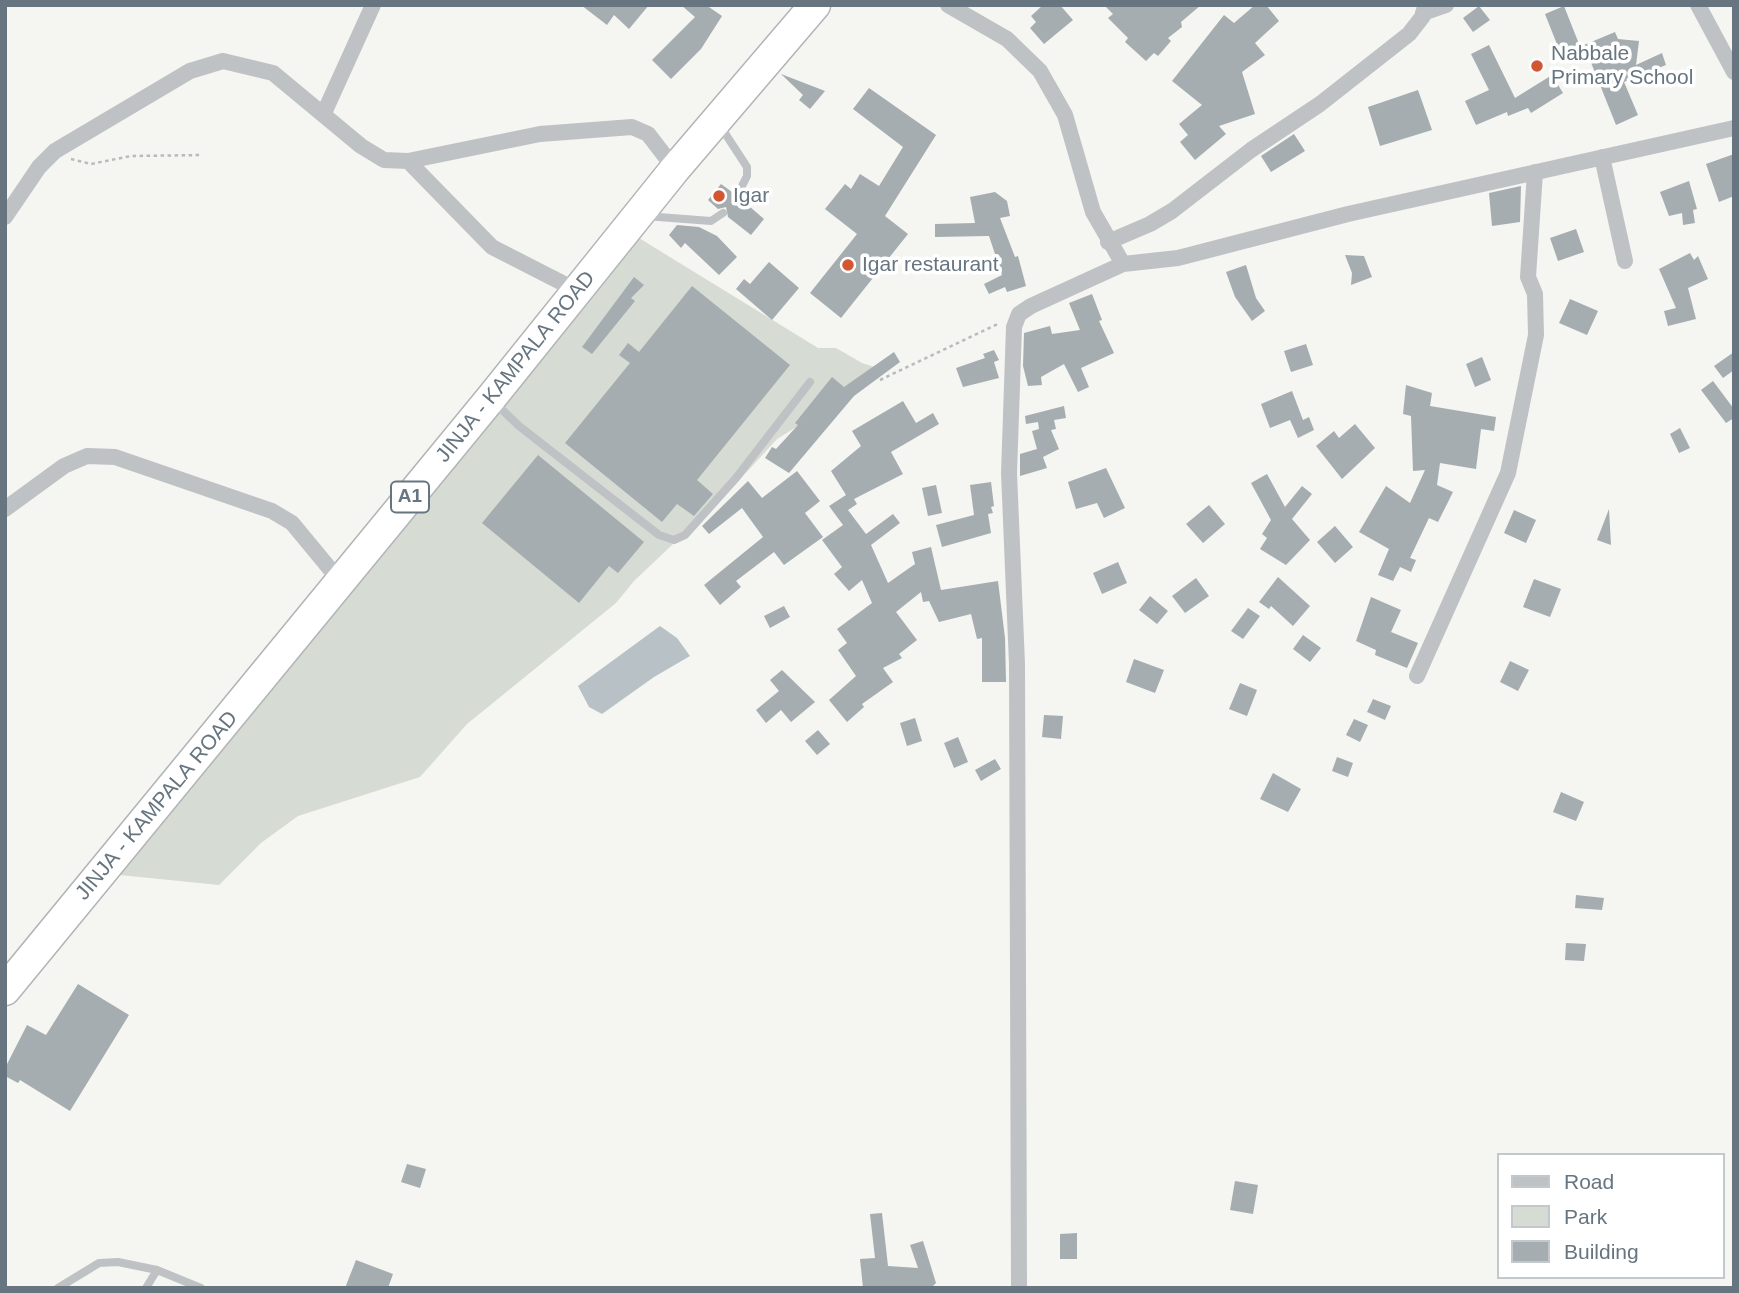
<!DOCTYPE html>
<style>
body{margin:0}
#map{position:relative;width:1739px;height:1293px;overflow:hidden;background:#f5f5f1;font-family:Arial,sans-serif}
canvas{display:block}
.frame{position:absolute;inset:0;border:7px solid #667580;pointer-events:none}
.legend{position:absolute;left:1497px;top:1153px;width:228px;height:126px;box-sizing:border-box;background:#fff;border:2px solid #c2c8cc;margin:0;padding:9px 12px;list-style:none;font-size:21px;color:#667580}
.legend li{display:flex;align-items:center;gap:14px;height:35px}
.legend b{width:35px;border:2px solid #c2c8cc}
</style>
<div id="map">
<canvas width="1739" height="1293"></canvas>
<div class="frame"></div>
<ul class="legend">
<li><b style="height:9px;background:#bec2c5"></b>Road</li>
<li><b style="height:19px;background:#d6dbd3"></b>Park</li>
<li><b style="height:19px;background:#a5adb1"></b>Building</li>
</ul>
</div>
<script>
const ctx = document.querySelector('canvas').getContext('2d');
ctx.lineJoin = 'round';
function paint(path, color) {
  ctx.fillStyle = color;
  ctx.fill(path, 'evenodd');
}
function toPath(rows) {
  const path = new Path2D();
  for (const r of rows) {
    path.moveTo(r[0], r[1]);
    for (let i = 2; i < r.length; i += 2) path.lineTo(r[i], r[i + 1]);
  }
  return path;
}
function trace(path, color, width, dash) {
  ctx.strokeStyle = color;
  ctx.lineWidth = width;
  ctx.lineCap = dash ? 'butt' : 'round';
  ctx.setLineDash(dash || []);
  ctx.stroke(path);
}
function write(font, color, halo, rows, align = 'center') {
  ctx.font = font + ' Arial,sans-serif';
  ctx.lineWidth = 7;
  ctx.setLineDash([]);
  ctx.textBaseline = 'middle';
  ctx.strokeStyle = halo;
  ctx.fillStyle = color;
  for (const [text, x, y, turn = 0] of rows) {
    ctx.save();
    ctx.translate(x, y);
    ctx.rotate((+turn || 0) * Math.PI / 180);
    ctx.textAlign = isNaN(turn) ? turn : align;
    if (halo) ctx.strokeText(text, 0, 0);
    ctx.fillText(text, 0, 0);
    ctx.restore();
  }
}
paint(toPath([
 [639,238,818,348,836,348,862,363,887,371,777,439,732,488,634,581,616,603,467,724,420,777,298,816,261,843,219,885,120,875]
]), '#d6dbd3');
paint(toPath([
 [660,626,677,638,690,656,654,677,602,714,589,707,578,686]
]), '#b7c1c6');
paint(toPath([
 [581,5,649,5,629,29,614,15,607,25],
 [681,5,706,5,722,16,701,49,671,79,652,60,695,17],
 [1043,5,1060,5,1073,20,1044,44,1030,28,1036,22,1031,16],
 [1104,5,1201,5,1181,22,1182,27,1168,38,1171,41,1158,56,1154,53,1146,61,1125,42,1128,38,1108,18,1113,14],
 [1255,5,1266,5,1279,21,1255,43,1265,55,1242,72,1255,114,1219,126,1226,134,1195,160,1180,142,1188,135,1179,124,1202,105,1172,81,1224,15,1234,23],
 [1479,6,1490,20,1473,32,1463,18],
 [1564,6,1583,54,1564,62,1545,14],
 [1615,32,1618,39,1639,41,1636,65,1662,53,1666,65,1624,82,1638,115,1616,125,1584,45],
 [1489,45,1515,98,1552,75,1563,93,1531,113,1528,108,1508,116,1507,112,1476,125,1465,101,1489,90,1471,54],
 [781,74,825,91,810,109,799,100,803,95],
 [869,88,936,135,885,216,908,234,841,318,810,293,857,234,825,209,845,184,851,189,860,174,879,186,903,147,853,109],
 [1418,90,1432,130,1380,146,1368,107],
 [1294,134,1305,151,1271,172,1261,156],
 [1734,154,1734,196,1719,202,1706,164],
 [1689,181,1697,209,1693,210,1695,223,1683,225,1682,213,1669,216,1660,192],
 [721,184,732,192,733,201,742,200,764,219,751,235,728,217,726,207,718,209,708,200],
 [1521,186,1520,222,1492,226,1489,193],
 [995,192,1007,201,1010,216,1000,218,1015,257,1018,256,1026,286,1007,292,1005,287,989,294,984,284,1002,275,989,236,935,237,935,224,975,223,970,197],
 [677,225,699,227,717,236,737,257,719,275,685,243,681,248,669,235],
 [1576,229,1584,252,1558,261,1550,238],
 [1690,253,1694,260,1698,256,1708,279,1688,288,1696,319,1668,326,1664,311,1676,308,1659,269],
 [1345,255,1364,256,1372,277,1351,285,1352,273],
 [769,262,799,288,772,320,736,289,744,279,750,284],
 [1246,265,1256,298,1265,311,1252,321,1235,297,1226,272],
 [634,277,644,285,631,298,635,301,592,354,582,347],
 [692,286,790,365,697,480,713,494,694,516,677,504,662,522,565,443,630,363,619,355,628,343,639,352],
 [1092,294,1102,320,1099,321,1114,353,1081,368,1089,387,1078,392,1064,364,1041,377,1042,385,1028,386,1023,366,1024,333,1050,326,1052,334,1080,330,1069,303],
 [1570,299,1598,311,1587,335,1559,323],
 [1306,344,1313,365,1291,372,1284,351],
 [994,350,999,360,994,362,999,378,963,387,956,368,985,358,983,354],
 [894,352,900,362,854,396,789,473,765,458,772,447,776,449,798,425,795,423,832,377,844,387],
 [1734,352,1734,370,1723,378,1714,366],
 [1482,357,1491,380,1475,387,1466,364],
 [1713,381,1734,409,1734,418,1726,423,1701,390],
 [1406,385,1432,393,1430,406,1496,417,1494,431,1481,429,1476,469,1440,463,1437,485,1453,492,1438,522,1429,518,1410,558,1416,560,1411,572,1400,567,1393,581,1378,575,1389,549,1359,532,1386,486,1410,503,1425,470,1413,471,1411,416,1403,414],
 [1292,391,1303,420,1309,417,1314,430,1298,438,1290,420,1270,428,1261,404],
 [903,401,916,423,933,413,939,424,891,452,903,474,854,499,857,504,848,510,866,534,893,514,900,523,871,545,888,583,915,564,912,552,931,547,941,590,998,581,1005,638,1006,682,982,682,982,638,977,639,971,614,939,622,929,601,923,602,921,592,896,612,917,640,899,654,902,658,883,668,893,682,862,704,864,707,847,722,829,700,856,676,838,650,847,643,837,629,872,603,862,580,849,591,834,574,842,567,822,540,843,525,829,506,846,495,831,471,861,446,852,431],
 [1064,406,1066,418,1054,420,1056,429,1051,430,1059,449,1043,457,1047,468,1020,476,1020,454,1037,449,1032,431,1039,429,1038,422,1026,424,1025,416],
 [1355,424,1375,448,1342,479,1316,446,1334,431,1339,438],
 [1680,428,1690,448,1679,453,1670,434],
 [538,455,644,542,618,573,609,566,579,603,482,523],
 [1106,468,1125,508,1104,518,1097,503,1076,509,1068,482],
 [797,471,820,501,805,513,823,537,784,565,774,552,736,581,741,587,720,605,704,585,763,537,742,508,709,534,702,526,748,481,762,498],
 [1267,474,1285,507,1302,486,1312,494,1292,519,1310,540,1286,565,1260,549,1267,538,1262,534,1271,520,1251,483],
 [991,482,994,506,991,507,993,513,988,514,991,533,942,547,936,525,974,515,970,485],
 [936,485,942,513,928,516,922,488],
 [1209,505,1225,524,1203,543,1186,524],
 [1609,509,1611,545,1597,540],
 [1514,510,1536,520,1526,543,1504,533],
 [1335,526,1353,547,1335,563,1317,542],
 [1118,562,1127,583,1102,594,1093,573],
 [1278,577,1310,606,1293,626,1271,606,1269,609,1259,602],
 [1196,578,1209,596,1185,613,1172,596],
 [1534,579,1561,589,1550,617,1523,607],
 [1150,596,1168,611,1157,624,1139,610],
 [1371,597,1401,610,1391,632,1418,643,1407,668,1375,655,1376,650,1356,641],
 [784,606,790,617,770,628,764,616],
 [1248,608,1260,616,1243,639,1231,631],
 [1303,635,1321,648,1310,662,1293,649],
 [1134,659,1164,670,1155,693,1126,682],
 [1510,661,1529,670,1518,691,1500,682],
 [782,670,815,702,791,722,781,710,766,723,756,710,779,691,770,680],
 [1240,683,1257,690,1247,716,1229,709],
 [1373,699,1391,706,1385,720,1367,712],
 [1044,715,1063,716,1061,739,1042,737],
 [915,718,922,741,907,746,900,723],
 [1354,719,1368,725,1360,742,1346,735],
 [818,730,830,744,817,755,805,741],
 [958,737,968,762,954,768,944,743],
 [1337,757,1353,763,1348,777,1332,771],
 [995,759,1001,769,981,781,975,770],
 [1273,773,1301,789,1288,812,1260,799],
 [1561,792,1584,802,1576,821,1553,812],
 [1576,895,1604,898,1602,910,1575,908],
 [1566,943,1586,944,1584,961,1565,960],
 [78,984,129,1015,70,1111,20,1080,18,1083,5,1076,5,1068,27,1025,46,1035],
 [407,1164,426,1169,420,1188,401,1182],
 [1235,1181,1258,1185,1253,1214,1230,1210],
 [882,1213,888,1266,918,1268,910,1245,923,1241,936,1283,931,1288,863,1288,860,1259,875,1258,870,1214],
 [1077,1233,1077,1259,1060,1259,1060,1234],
 [356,1260,393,1274,388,1288,345,1288]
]), '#a5adb1');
const highway = toPath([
 [5,990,491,398,675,169,815,5]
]);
trace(highway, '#b1b5b7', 33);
trace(toPath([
 [71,159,91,164,131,156,202,155],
 [880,380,1000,323]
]), '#b8bbbd', 2.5, [3.5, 3.5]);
trace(toPath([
 [719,124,747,167,747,176,737,196],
 [645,216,711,221,723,213],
 [494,402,519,426,659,535,674,540,685,535,736,478,810,382],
 [58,1288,99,1263,118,1262,157,1270,201,1288],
 [146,1288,157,1270]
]), '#bec2c5', 8);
trace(toPath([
 [948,5,1007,39,1040,71,1065,115,1093,212,1123,264,1178,258,1348,214,1734,128],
 [1698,5,1734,72],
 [1423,13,1446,5],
 [324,113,373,5],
 [1602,157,1625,261],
 [408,161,492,247,578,291],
 [5,217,39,167,55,151,190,71,223,61,273,73,361,146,384,160,408,161,540,134,632,127,648,134,675,169],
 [1108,242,1150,224,1172,211,1251,150,1320,104,1409,34,1423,16,1425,5],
 [5,509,64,466,87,456,115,457,272,511,292,523,340,581],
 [1417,676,1508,473,1536,335,1535,294,1528,277,1535,172],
 [1019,1288,1017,664,1009,473,1014,327,1019,314,1031,306,1123,264]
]), '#bec2c5', 16);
trace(highway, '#fff', 30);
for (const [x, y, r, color] of [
 [1537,66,7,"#d35633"],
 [719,196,7,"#d35633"],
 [848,265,7,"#d35633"]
]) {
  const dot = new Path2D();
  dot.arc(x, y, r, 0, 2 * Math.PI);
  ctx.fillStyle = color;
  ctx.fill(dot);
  trace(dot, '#fff', 2.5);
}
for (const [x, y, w] of [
 [410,497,38]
]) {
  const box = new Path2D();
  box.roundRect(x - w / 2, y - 15.5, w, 31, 5);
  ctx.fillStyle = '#fff';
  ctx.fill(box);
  trace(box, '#667580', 2);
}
write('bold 19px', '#667580', null, [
 ["A1",410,497]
]);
write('21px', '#667580', '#fff', [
 ["Nabbale",1551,54],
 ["Primary School",1551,78],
 ["Igar",733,196],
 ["Igar restaurant",862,265]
], 'left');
write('21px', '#667580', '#fff', [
 ["JINJA - KAMPALA ROAD",516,367,-51],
 ["JINJA - KAMPALA ROAD",157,806,-50]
]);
</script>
